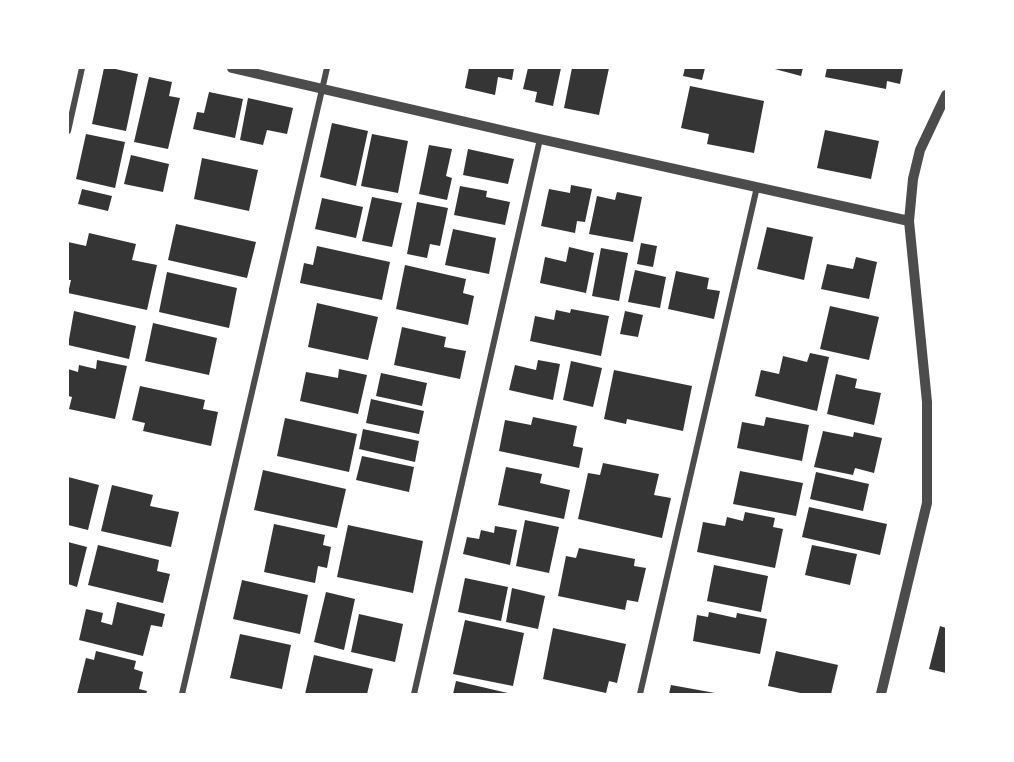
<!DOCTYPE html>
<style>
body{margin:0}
#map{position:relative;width:1014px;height:762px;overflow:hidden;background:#fff;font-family:"Titillium Web",sans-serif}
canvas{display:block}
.frame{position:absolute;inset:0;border:69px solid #fff;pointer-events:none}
</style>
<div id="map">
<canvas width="1014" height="762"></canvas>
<div class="frame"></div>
</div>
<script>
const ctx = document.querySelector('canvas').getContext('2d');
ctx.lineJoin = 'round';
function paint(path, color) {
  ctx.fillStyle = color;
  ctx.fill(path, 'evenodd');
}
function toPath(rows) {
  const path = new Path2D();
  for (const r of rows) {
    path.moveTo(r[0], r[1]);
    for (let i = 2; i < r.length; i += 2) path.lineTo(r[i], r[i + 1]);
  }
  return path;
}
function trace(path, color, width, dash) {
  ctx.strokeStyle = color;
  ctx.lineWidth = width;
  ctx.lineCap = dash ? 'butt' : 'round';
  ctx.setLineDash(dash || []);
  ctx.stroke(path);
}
paint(toPath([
 [104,68,111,68,138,74,126,131,92,124],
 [469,68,514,68,512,80,498,77,495,95,465,88],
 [528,68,561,68,553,106,535,102,537,92,523,89],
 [572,68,609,68,599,115,564,108],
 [685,68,705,68,702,80,683,76],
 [771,68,803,68,801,76],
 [827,68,903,68,900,84,887,81,886,89,825,77],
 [149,77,172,82,169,96,180,98,168,149,134,142],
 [690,86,764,101,754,153,707,144,709,134,681,128],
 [209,92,243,99,235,138,193,129,197,112,204,113],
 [248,98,293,108,287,134,267,130,263,145,240,140],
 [332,123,368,131,356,186,320,177],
 [825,130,879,141,871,179,817,168],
 [86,134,125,142,115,188,76,179],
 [372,134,408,141,398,193,361,186],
 [429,145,452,149,446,176,452,178,447,200,419,194],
 [468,149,514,159,508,184,463,175],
 [131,155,169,164,163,192,124,184],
 [202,158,258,170,249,211,194,199],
 [571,185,592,189,585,222,577,221,575,233,541,226,549,189,570,193],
 [460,186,487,191,486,197,510,202,505,225,454,215],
 [82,189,112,196,108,211,78,204],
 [617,192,642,197,633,242,589,234,597,196,615,200],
 [372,197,402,203,392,247,362,241],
 [322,198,363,207,356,238,315,229],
 [417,202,448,208,440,246,430,244,427,258,407,254],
 [176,224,256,242,247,278,168,260],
 [767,227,813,237,804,280,757,269],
 [453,229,496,238,489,274,445,265],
 [89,233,136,244,132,260,157,265,147,310,68,293,71,280,68,280,68,242,86,246],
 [641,243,657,246,653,267,637,264],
 [317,246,390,262,382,300,300,283,304,263,313,265],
 [569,247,594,253,586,293,540,283,545,257,566,262],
 [601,248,628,253,619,301,592,296],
 [856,257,877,262,869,299,821,289,827,264,853,269],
 [405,265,466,279,463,293,474,296,468,325,396,309],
 [635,270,666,277,660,308,628,302],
 [676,271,709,278,707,289,720,291,714,319,668,309],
 [167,272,237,288,229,328,159,312],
 [317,303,378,317,368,360,308,347],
 [830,306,879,317,869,360,820,349],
 [571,309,609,316,601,356,530,341,535,316,554,320,556,310,570,313],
 [74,311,136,326,129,359,68,345],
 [625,311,643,315,638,337,620,334],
 [153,323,217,338,209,375,145,361],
 [402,327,446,337,444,347,466,351,460,379,394,365],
 [810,353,829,357,817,411,755,396,761,370,779,374,783,356,807,362],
 [97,360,127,366,115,419,69,409,72,397,68,396,68,369,78,372,79,365,96,369],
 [538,360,560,364,553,400,509,390,515,365,536,370],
 [571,361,602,368,593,407,563,400],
 [339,369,367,375,358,414,300,401,306,372,338,378],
 [614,370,692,386,683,431,627,419,626,424,604,419],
 [381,373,427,383,422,406,376,396],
 [836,374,857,379,855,388,881,393,874,425,827,414],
 [140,386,205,400,203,409,218,412,211,446,143,431,145,423,132,420],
 [371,399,424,411,419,434,366,423],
 [533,417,577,426,573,446,583,448,579,468,499,451,505,420,531,425],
 [766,417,809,425,802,461,737,448,742,422,764,426],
 [285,418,357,434,349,472,277,456],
 [363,429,419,441,415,462,359,449],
 [823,431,853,437,854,432,882,438,874,473,855,468,853,475,814,467],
 [362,456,414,467,409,492,356,480],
 [603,463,659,474,654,495,671,498,662,538,578,519,588,473,600,475],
 [506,467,542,474,540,483,570,490,564,519,498,505],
 [263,470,346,489,337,528,254,510],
 [740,471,803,483,796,516,733,504],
 [816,472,869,484,863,511,810,499],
 [68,477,99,485,88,530,68,525],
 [112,485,153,495,150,506,179,512,171,547,101,531],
 [809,507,887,524,880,555,802,537],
 [745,512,775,518,773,527,783,529,775,568,697,552,703,522,725,526,727,517,743,521],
 [525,520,559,527,549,573,516,566],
 [274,524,325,535,323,545,331,547,327,568,318,566,315,583,264,572],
 [348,525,423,541,413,593,337,577],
 [495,526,517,530,510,565,463,554,467,537,479,539,481,530,494,533],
 [68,542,87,547,77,587,68,584],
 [98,545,159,560,157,571,170,574,163,603,88,585],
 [812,545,857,554,850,585,805,575],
 [579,548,635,559,634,566,646,568,638,602,627,600,625,610,558,596,566,556,576,558],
 [714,565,768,576,761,612,707,601],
 [465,578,508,587,501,621,458,612],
 [242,580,308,595,300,634,233,619],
 [512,588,545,596,538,629,506,622],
 [326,592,355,599,344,650,314,642],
 [117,602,165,614,162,627,151,625,143,656,79,640,86,609,103,613,101,622,112,625],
 [709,612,736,618,737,613,767,619,760,654,693,641,697,615,708,617],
 [359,614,403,624,395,662,351,652],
 [465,620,524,633,513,686,453,674],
 [940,626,946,628,946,673,929,669],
 [553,628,626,644,617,683,609,681,606,693,543,679],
 [240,634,291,645,282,689,230,678],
 [96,651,136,661,134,669,143,672,139,689,147,691,146,694,77,694,86,658,94,660],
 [776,651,838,665,831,694,805,694,768,686],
 [314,655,373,669,367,694,305,694],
 [456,681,512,694,453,694],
 [671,685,715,693,714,694,669,694]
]), '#353535');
trace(toPath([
 [68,131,82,68],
 [182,694,327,68],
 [414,694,540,139],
 [640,694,757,187]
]), '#4c4c4c', 6);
trace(toPath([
 [232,68,540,139,909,221],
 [881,694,927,503,927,402,909,221,913,179,920,150,946,95]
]), '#4c4c4c', 10);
</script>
